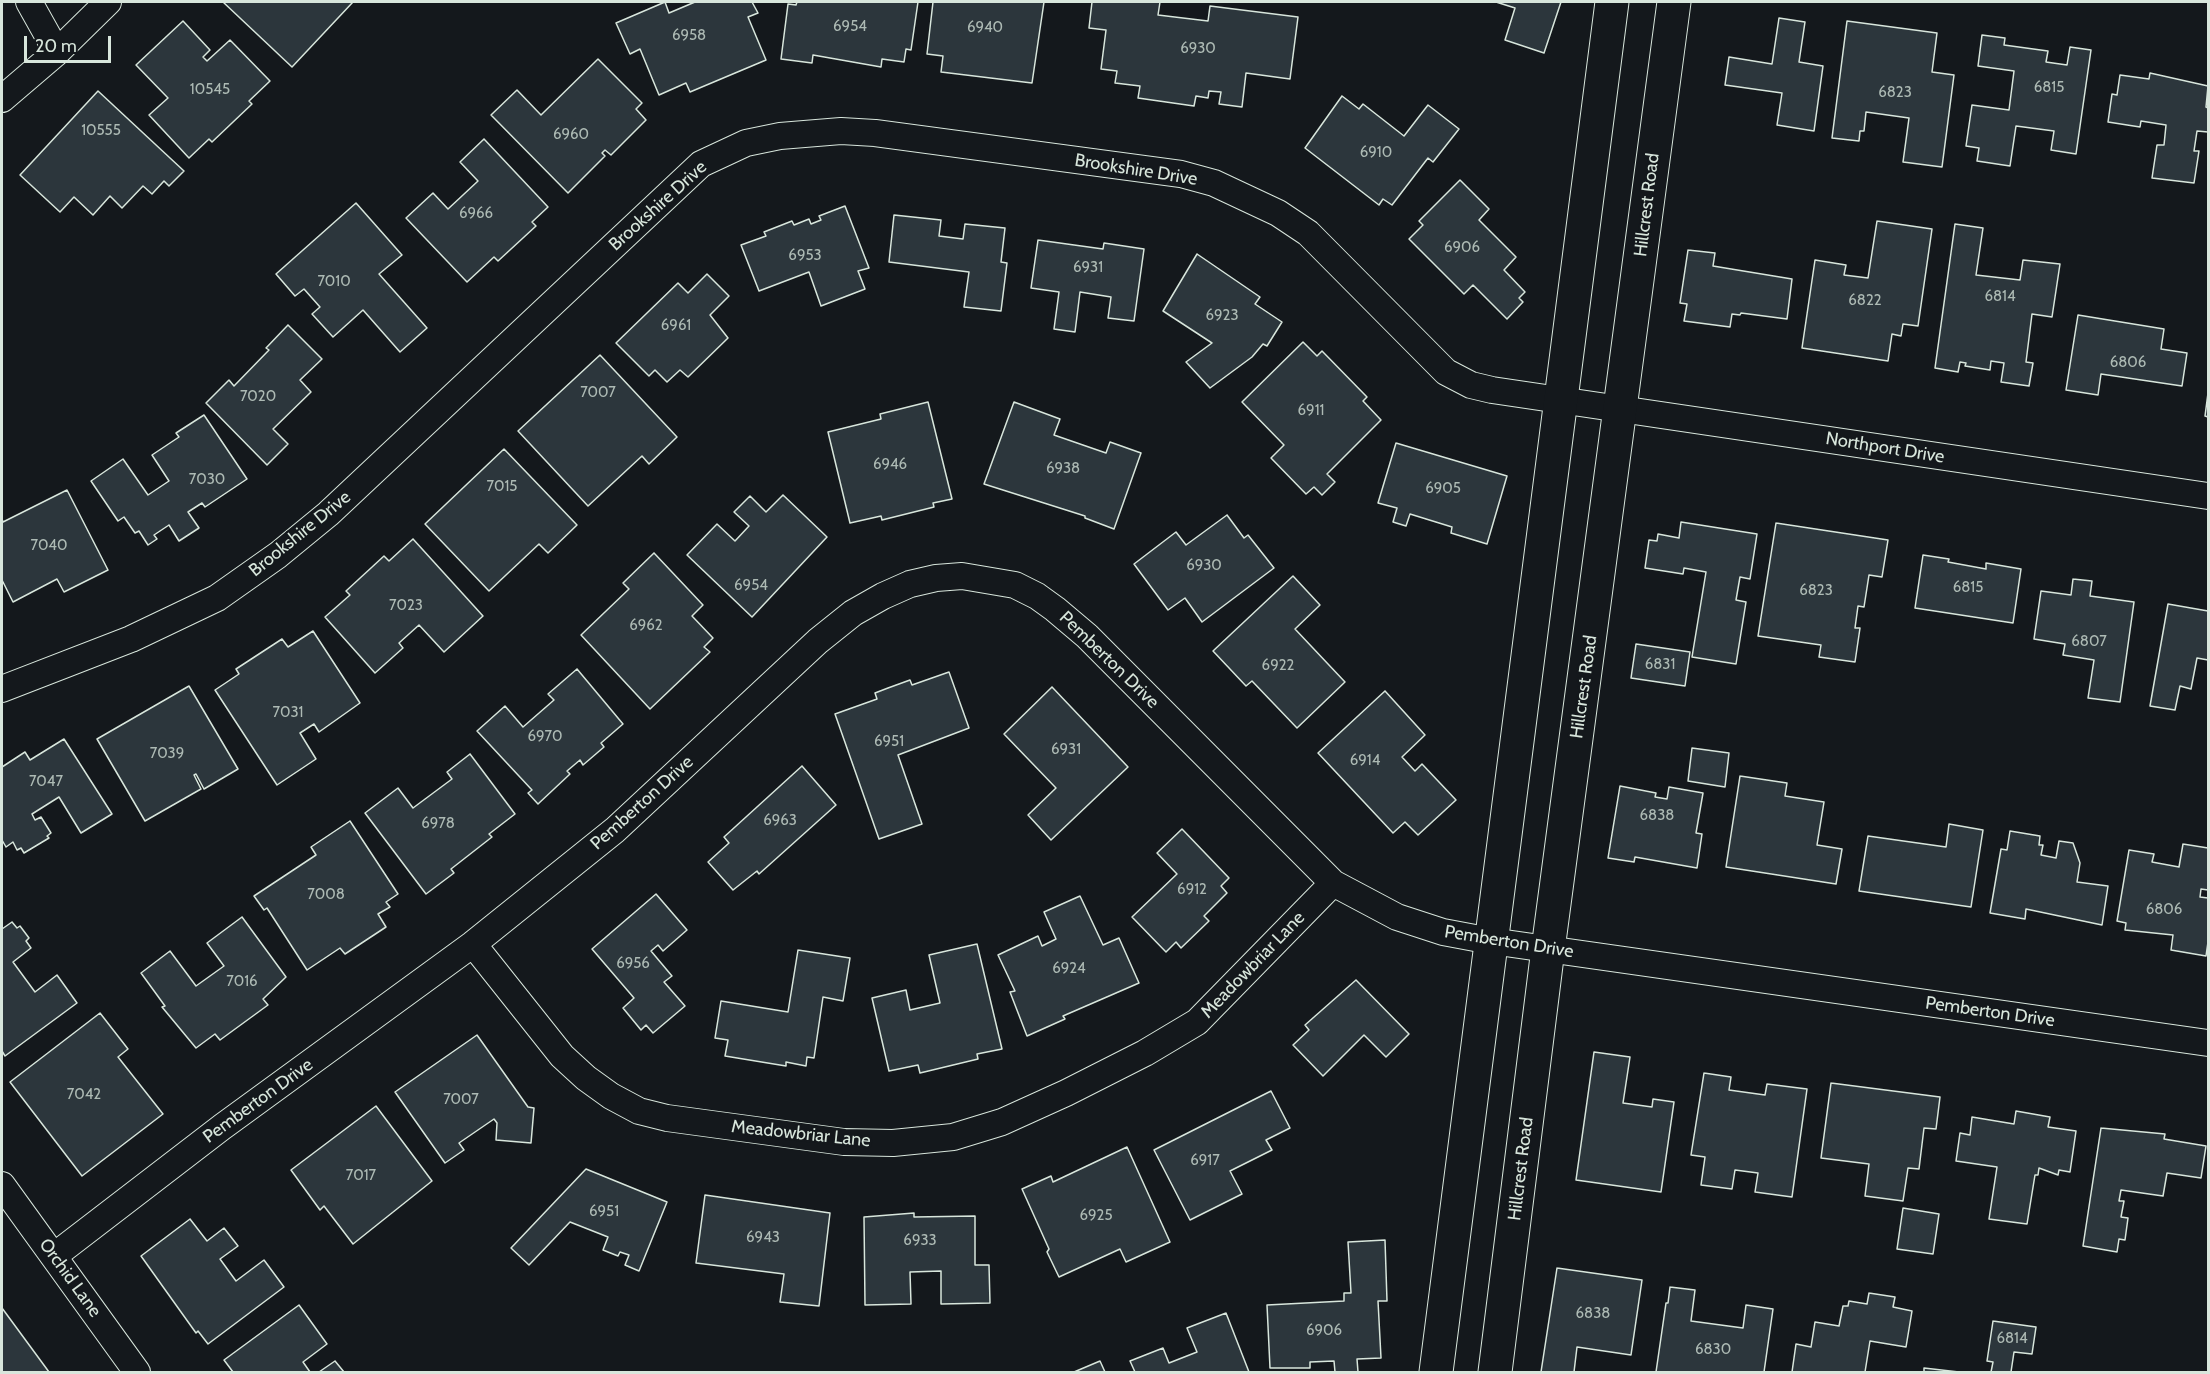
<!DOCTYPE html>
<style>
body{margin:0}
#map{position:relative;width:2210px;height:1374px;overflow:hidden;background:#14181c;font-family:Cabin,sans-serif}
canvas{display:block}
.frame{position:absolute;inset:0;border:3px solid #d8e6dc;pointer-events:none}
.scale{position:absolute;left:24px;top:36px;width:87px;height:27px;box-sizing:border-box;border:3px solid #d8e6dc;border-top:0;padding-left:8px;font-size:18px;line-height:21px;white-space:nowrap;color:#d8e6dc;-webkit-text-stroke:4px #14181c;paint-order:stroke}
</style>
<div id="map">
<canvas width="2210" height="1374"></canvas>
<div class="frame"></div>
<div class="scale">20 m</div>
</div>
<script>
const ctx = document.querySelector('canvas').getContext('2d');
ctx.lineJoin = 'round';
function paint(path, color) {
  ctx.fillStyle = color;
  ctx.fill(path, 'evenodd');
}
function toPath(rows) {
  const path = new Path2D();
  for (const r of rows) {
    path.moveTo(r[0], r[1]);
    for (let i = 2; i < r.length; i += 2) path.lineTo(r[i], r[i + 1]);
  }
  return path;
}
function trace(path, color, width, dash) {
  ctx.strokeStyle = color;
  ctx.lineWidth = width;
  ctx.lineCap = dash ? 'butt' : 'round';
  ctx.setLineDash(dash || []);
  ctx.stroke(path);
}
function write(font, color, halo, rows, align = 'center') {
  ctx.font = font + ' Cabin,sans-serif';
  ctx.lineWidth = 4.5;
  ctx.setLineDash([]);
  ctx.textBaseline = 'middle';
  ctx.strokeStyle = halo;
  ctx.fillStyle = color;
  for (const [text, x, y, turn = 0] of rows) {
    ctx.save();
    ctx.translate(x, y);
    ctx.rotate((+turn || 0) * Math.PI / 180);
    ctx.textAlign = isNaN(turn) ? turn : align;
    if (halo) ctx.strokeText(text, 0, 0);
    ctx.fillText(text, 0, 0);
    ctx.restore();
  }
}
const building = toPath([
 [223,2,353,2,292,67,223,2],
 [665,2,669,13,695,2,752,2,758,13,748,17,766,60,690,92,686,83,659,95,640,49,630,54,616,23,665,2],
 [797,2,918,2,911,50,906,49,904,62,882,59,881,67,813,55,812,63,781,59,788,4,796,5,797,2],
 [933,2,1044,2,1032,83,941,72,943,56,927,54,933,2],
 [1092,2,1160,2,1158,15,1208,21,1210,6,1298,17,1290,79,1246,73,1242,107,1219,104,1221,92,1209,91,1208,98,1196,96,1194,106,1138,98,1140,86,1115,83,1117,71,1101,69,1106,30,1089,28,1092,2],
 [1496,2,1561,2,1544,53,1505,40,1515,8,1496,2],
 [1779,18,1805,22,1799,62,1823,66,1814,131,1777,125,1782,93,1725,85,1729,57,1772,64,1779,18],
 [183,21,210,50,203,57,207,61,230,40,270,81,249,101,252,104,212,142,209,139,189,158,149,115,168,98,136,65,183,21],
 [1847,21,1937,33,1932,72,1954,75,1942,167,1903,162,1909,118,1866,112,1864,131,1860,131,1859,141,1832,138,1847,21],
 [1982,35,2005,38,2004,45,2048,51,2046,62,2067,65,2070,47,2091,50,2076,154,2051,150,2054,131,2016,126,2010,166,1977,161,1979,148,1966,146,1972,105,2009,110,2014,71,1978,66,1982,35],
 [598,59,642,103,636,109,646,120,611,155,605,150,602,153,605,156,568,193,491,115,517,90,541,115,598,59],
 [2150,73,2208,86,2206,107,2208,108,2208,132,2197,131,2194,151,2199,151,2194,183,2152,178,2157,145,2164,145,2166,125,2141,121,2140,127,2108,122,2112,94,2117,95,2120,75,2149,79,2150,73],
 [98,91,184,171,169,186,164,181,152,194,143,186,122,208,110,196,93,215,74,197,60,212,20,175,98,91],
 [1342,96,1359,109,1363,104,1404,136,1428,105,1459,129,1433,162,1428,158,1392,205,1383,199,1379,205,1305,148,1342,96],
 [484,139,548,207,532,222,536,226,498,261,494,257,467,282,406,218,433,193,448,209,478,181,460,162,484,139],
 [1460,180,1489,209,1479,220,1516,257,1504,270,1525,292,1519,298,1523,302,1507,319,1473,285,1464,294,1409,239,1423,225,1419,221,1460,180],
 [356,203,402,255,379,274,427,328,400,352,363,310,333,337,312,314,320,307,304,289,295,296,276,274,356,203],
 [845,206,869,268,858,271,865,289,821,306,809,272,759,291,741,245,766,236,764,232,792,221,794,225,809,219,811,224,821,220,819,216,845,206],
 [894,215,941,220,939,236,963,239,965,224,1005,228,1001,262,1007,263,1001,311,964,307,969,272,889,262,894,215],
 [1877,221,1932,229,1918,326,1903,324,1901,336,1892,334,1888,361,1802,348,1815,260,1846,265,1844,275,1868,278,1877,221],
 [1955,224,1983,228,1976,275,2020,280,2023,260,2060,264,2052,317,2032,314,2026,362,2033,363,2029,386,2001,382,2004,363,1991,361,1990,370,1965,366,1966,363,1960,362,1958,372,1935,368,1955,224],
 [1038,240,1103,249,1104,243,1144,249,1134,321,1108,318,1111,297,1080,292,1075,332,1054,329,1059,292,1031,288,1038,240],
 [1688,250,1715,253,1713,266,1792,279,1787,319,1741,313,1740,315,1732,314,1730,327,1684,321,1687,304,1680,303,1688,250],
 [1197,254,1260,297,1255,304,1282,322,1267,346,1263,344,1252,357,1210,388,1186,362,1212,343,1163,311,1197,254],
 [707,274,729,296,710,315,728,338,688,377,680,370,667,382,655,370,649,376,616,343,678,283,688,293,707,274],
 [2078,315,2164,329,2161,349,2187,353,2182,386,2101,374,2098,395,2066,390,2078,315],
 [288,325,322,359,300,380,311,392,273,429,288,444,267,465,206,403,229,380,234,386,269,350,266,348,288,325],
 [1303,342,1317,356,1322,351,1367,397,1363,401,1381,420,1327,474,1335,482,1322,495,1314,487,1306,494,1271,458,1284,445,1242,402,1303,342],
 [600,355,677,437,649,464,642,456,588,506,518,431,600,355],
 [2208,393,2208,417,2205,416,2208,393],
 [928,402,952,499,933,503,934,507,882,520,881,516,850,523,828,432,881,419,880,414,928,402],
 [1014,402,1060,419,1054,435,1106,453,1110,442,1141,453,1114,529,1085,518,1085,516,984,484,1014,402],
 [204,415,247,479,205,507,202,503,188,512,199,528,179,541,169,525,154,535,157,539,148,545,139,531,135,533,124,517,118,521,91,481,123,459,148,495,169,481,152,455,179,437,176,433,204,415],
 [1396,443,1507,476,1487,544,1451,533,1452,527,1410,514,1406,526,1393,522,1397,508,1378,503,1396,443],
 [504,449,577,525,548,553,539,544,489,591,425,524,504,449],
 [67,490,108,570,64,592,57,579,13,602,2,580,2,519,3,522,67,490],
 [783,495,827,537,752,617,687,555,717,524,735,541,749,526,734,512,750,496,766,512,783,495],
 [1227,515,1244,538,1248,535,1274,568,1202,622,1185,598,1168,610,1134,564,1176,532,1186,545,1227,515],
 [1681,522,1757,534,1750,579,1740,577,1736,600,1746,602,1736,664,1692,657,1706,572,1684,568,1683,574,1645,568,1649,540,1657,541,1658,534,1679,538,1681,522],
 [1776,523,1888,540,1882,577,1869,575,1864,607,1858,606,1855,628,1860,628,1855,662,1819,657,1821,645,1758,636,1776,523],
 [413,539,483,616,444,652,419,625,399,643,403,648,375,673,325,617,350,595,346,591,384,556,389,561,413,539],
 [654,553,703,605,692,616,713,638,704,647,710,652,650,709,581,635,629,589,623,583,654,553],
 [1923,555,1949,559,1948,562,1986,569,1986,563,2021,569,2013,623,1915,608,1923,555],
 [1293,576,1320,605,1295,629,1345,682,1297,728,1252,681,1246,686,1213,651,1293,576],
 [2073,579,2092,581,2090,596,2134,602,2120,702,2088,698,2094,660,2063,655,2065,644,2034,639,2041,591,2071,595,2073,579],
 [2168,604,2208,611,2208,660,2197,658,2191,689,2180,686,2175,710,2150,706,2168,604],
 [313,631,360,703,319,732,314,724,300,733,316,759,277,785,215,690,239,674,236,669,282,639,288,647,313,631],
 [1636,644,1690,652,1685,686,1631,678,1636,644],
 [577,669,623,724,601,743,604,747,583,765,580,760,567,771,570,774,538,804,528,793,532,790,477,731,505,706,523,727,554,700,548,694,577,669],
 [949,672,969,728,898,755,922,824,879,839,835,714,877,699,875,693,888,688,910,680,912,685,949,672],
 [189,686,238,769,204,789,196,774,194,775,201,789,145,821,97,739,189,686],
 [1052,687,1128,767,1051,840,1028,815,1056,788,1004,734,1052,687],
 [1385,691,1425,735,1402,757,1415,771,1422,764,1456,800,1418,835,1405,822,1393,833,1318,753,1385,691],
 [64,739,112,814,81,833,59,797,32,814,35,820,41,817,51,833,47,836,49,838,24,853,21,848,17,850,13,842,6,847,2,840,2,767,25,752,30,760,64,739],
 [1692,748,1729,753,1725,787,1688,781,1692,748],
 [470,754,515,814,489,834,492,837,451,869,454,873,426,894,365,813,398,788,413,808,452,779,447,772,470,754],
 [802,766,836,805,759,874,757,871,733,890,708,862,729,843,724,837,802,766],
 [1740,776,1787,783,1785,796,1824,802,1817,845,1842,849,1836,884,1726,867,1740,776],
 [1620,786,1656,793,1655,797,1667,799,1669,787,1703,793,1696,833,1702,834,1697,868,1635,857,1634,862,1608,858,1620,786],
 [350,821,398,894,386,902,390,907,378,914,386,927,345,954,340,948,307,970,267,908,264,910,254,896,316,855,311,847,350,821],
 [1949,824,1983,830,1971,907,1859,891,1868,836,1946,847,1949,824],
 [1182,829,1229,878,1221,886,1227,893,1204,916,1209,921,1181,948,1176,942,1166,952,1132,917,1177,874,1157,853,1182,829],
 [2010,831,2040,836,2039,845,2043,845,2041,855,2056,858,2059,841,2073,843,2080,863,2077,882,2108,886,2102,925,2026,909,2025,919,1990,913,2001,849,2007,850,2010,831],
 [2183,844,2208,848,2208,890,2201,889,2200,897,2208,898,2208,942,2206,956,2171,950,2173,935,2125,930,2126,923,2117,921,2129,850,2154,854,2152,862,2179,867,2183,844],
 [656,894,687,930,663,951,658,945,651,951,672,976,664,982,685,1006,653,1033,646,1025,641,1030,623,1008,634,998,592,949,656,894],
 [1080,896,1103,945,1119,938,1139,983,1063,1016,1065,1019,1027,1036,1010,992,1015,991,998,955,1038,936,1042,946,1056,939,1044,912,1080,896],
 [242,917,286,977,263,999,268,1005,220,1040,215,1034,196,1048,162,1007,165,1006,141,973,170,951,196,986,224,966,207,943,242,917],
 [12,922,17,928,20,926,29,938,26,941,31,948,13,962,35,992,57,975,77,1003,5,1056,2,1051,2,929,12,922],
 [977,944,1002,1049,977,1054,978,1059,920,1073,918,1065,889,1071,872,998,906,990,910,1010,940,1003,929,955,977,944],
 [798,950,850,958,843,1001,823,997,814,1058,807,1057,806,1066,786,1062,786,1066,725,1056,728,1040,715,1038,721,1001,788,1012,798,950],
 [1356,980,1409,1034,1386,1057,1364,1035,1323,1076,1293,1045,1309,1030,1305,1025,1356,980],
 [100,1013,128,1049,118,1057,163,1114,82,1176,10,1082,100,1013],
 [477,1035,528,1107,534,1108,531,1143,496,1140,497,1123,494,1119,459,1143,464,1150,445,1163,395,1092,477,1035],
 [1594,1052,1630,1057,1623,1103,1652,1107,1653,1099,1674,1102,1661,1192,1576,1180,1594,1052],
 [1704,1073,1731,1077,1729,1090,1765,1095,1767,1084,1807,1089,1792,1197,1755,1192,1758,1173,1735,1170,1732,1189,1701,1185,1705,1157,1691,1155,1704,1073],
 [1831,1083,1940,1097,1936,1129,1924,1128,1919,1169,1908,1168,1903,1201,1865,1196,1869,1164,1821,1158,1831,1083],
 [1271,1091,1290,1128,1266,1140,1272,1150,1230,1171,1242,1194,1190,1220,1154,1150,1271,1091],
 [376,1106,432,1181,353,1244,324,1206,320,1210,291,1170,376,1106],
 [2016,1111,2050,1117,2048,1127,2076,1131,2070,1172,2059,1170,2058,1175,2039,1168,2038,1175,2035,1175,2027,1224,1989,1219,1997,1167,1956,1161,1960,1133,1970,1135,1972,1117,2014,1124,2016,1111],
 [2101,1128,2165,1134,2164,1139,2206,1146,2201,1178,2167,1173,2163,1196,2121,1190,2119,1201,2124,1201,2121,1217,2128,1218,2125,1240,2119,1239,2117,1252,2083,1246,2101,1128],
 [1127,1147,1170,1242,1126,1262,1120,1249,1059,1277,1047,1252,1049,1249,1022,1189,1051,1176,1053,1182,1127,1147],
 [586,1169,667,1202,639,1271,625,1265,629,1255,620,1252,618,1256,603,1250,608,1237,570,1222,529,1265,511,1248,586,1169],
 [705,1195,830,1213,819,1306,780,1302,784,1274,696,1263,705,1195],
 [1903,1208,1939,1214,1933,1254,1897,1249,1903,1208],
 [914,1213,914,1217,975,1216,975,1265,989,1265,990,1303,941,1304,941,1271,910,1272,911,1304,865,1305,864,1217,914,1213],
 [190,1219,207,1241,224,1228,238,1246,220,1259,236,1281,264,1260,284,1287,208,1344,198,1331,196,1333,141,1256,190,1219],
 [1385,1240,1387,1301,1378,1301,1381,1358,1357,1359,1358,1372,1335,1372,1334,1361,1310,1362,1310,1368,1270,1368,1267,1305,1344,1301,1344,1293,1351,1293,1348,1242,1385,1240],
 [1557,1268,1642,1280,1631,1355,1577,1347,1574,1372,1541,1372,1557,1268],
 [1670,1287,1695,1290,1691,1321,1743,1328,1746,1305,1773,1309,1764,1372,1656,1372,1666,1303,1668,1303,1670,1287],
 [1869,1293,1895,1297,1893,1307,1912,1311,1906,1347,1870,1341,1865,1372,1792,1372,1796,1344,1811,1347,1815,1322,1839,1326,1843,1306,1848,1306,1849,1301,1867,1304,1869,1293],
 [299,1305,327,1344,303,1362,310,1372,233,1372,224,1360,299,1305],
 [2,1308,49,1372,2,1372,2,1308],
 [1226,1313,1249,1372,1135,1372,1130,1361,1163,1348,1169,1363,1197,1352,1187,1328,1226,1313],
 [1993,1321,2036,1327,2032,1354,2014,1352,2011,1372,1991,1372,1993,1362,1987,1361,1993,1321],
 [335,1361,344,1372,319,1372,335,1361],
 [1100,1361,1105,1372,1074,1372,1100,1361],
 [1924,1368,1959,1372,1924,1372,1924,1368]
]);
paint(building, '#2c363c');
trace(building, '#d8e6dc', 1.5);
const minor = toPath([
 [29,2,57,52],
 [2,99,57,52,108,2],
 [2,689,131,639,217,598,278,555,328,514,701,164,746,143,780,136,841,131,875,133,1181,174,1214,183,1278,213,1308,233,1446,372,1471,385,1492,390,2208,496],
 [473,944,562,1056,586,1078,611,1096,639,1111,667,1118,844,1142,893,1143,953,1137,1002,1122,1066,1093,1145,1053,1197,1022,1333,883],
 [2,1185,137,1372],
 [54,1256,222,1127,473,944,615,830,818,641,853,613,883,596,910,584,936,578,962,576,1015,585,1037,596,1055,609,1087,636,1333,883,1397,917,1443,932,1491,941,2208,1043]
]);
const secondary = toPath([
 [1436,1372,1612,2],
 [1495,1372,1548,949,1674,2]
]);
trace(minor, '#d8e6dc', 28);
trace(secondary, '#d8e6dc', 35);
trace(minor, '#14181c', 26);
trace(secondary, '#14181c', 33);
write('15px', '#adbab4', null, [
 ["6954",850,27],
 ["6940",985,28],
 ["6958",689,36],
 ["6930",1198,49],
 ["6815",2049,88],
 ["10545",210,90],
 ["6823",1895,93],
 ["10555",101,131],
 ["6960",571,135],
 ["6910",1376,153],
 ["6966",476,214],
 ["6906",1462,248],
 ["6953",805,256],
 ["6931",1088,268],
 ["7010",334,282],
 ["6814",2000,297],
 ["6822",1865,301],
 ["6923",1222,316],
 ["6961",676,326],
 ["6806",2128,363],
 ["7007",598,393],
 ["7020",258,397],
 ["6911",1311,411],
 ["6946",890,465],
 ["6938",1063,469],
 ["7030",207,480],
 ["7015",502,487],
 ["6905",1443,489],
 ["7040",49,546],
 ["6930",1204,566],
 ["6954",751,586],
 ["6815",1968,588],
 ["6823",1816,591],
 ["7023",406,606],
 ["6962",646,626],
 ["6807",2089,642],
 ["6831",1660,665],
 ["6922",1278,666],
 ["7031",288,713],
 ["6970",545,737],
 ["6951",889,742],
 ["6931",1066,750],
 ["7039",167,754],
 ["6914",1365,761],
 ["7047",46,782],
 ["6838",1657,816],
 ["6963",780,821],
 ["6978",438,824],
 ["6912",1192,890],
 ["7008",326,895],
 ["6806",2164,910],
 ["6956",633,964],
 ["6924",1069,969],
 ["7016",242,982],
 ["7042",84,1095],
 ["7007",461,1100],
 ["6917",1205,1161],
 ["7017",361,1176],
 ["6951",604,1212],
 ["6925",1096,1216],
 ["6943",763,1238],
 ["6933",920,1241],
 ["6838",1593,1314],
 ["6906",1324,1331],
 ["6814",2012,1339],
 ["6830",1713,1350]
]);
write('18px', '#d8e6dc', '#14181c', [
 ["Brookshire Drive",1136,170,9],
 ["Hillcrest Road",1647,205,-83],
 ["Brookshire Drive",658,206,-42],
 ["Northport Drive",1885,448,9],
 ["Brookshire Drive",300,534,-39],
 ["Pemberton Drive",1109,660,44],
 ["Hillcrest Road",1584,687,-82],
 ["Pemberton Drive",642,803,-42],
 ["Pemberton Drive",1509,942,9],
 ["Meadowbriar Lane",1253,965,-46],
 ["Pemberton Drive",1990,1012,8],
 ["Pemberton Drive",258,1101,-36],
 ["Meadowbriar Lane",801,1134,6],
 ["Hillcrest Road",1521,1169,-83],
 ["Orchid Lane",70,1278,54]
]);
</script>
